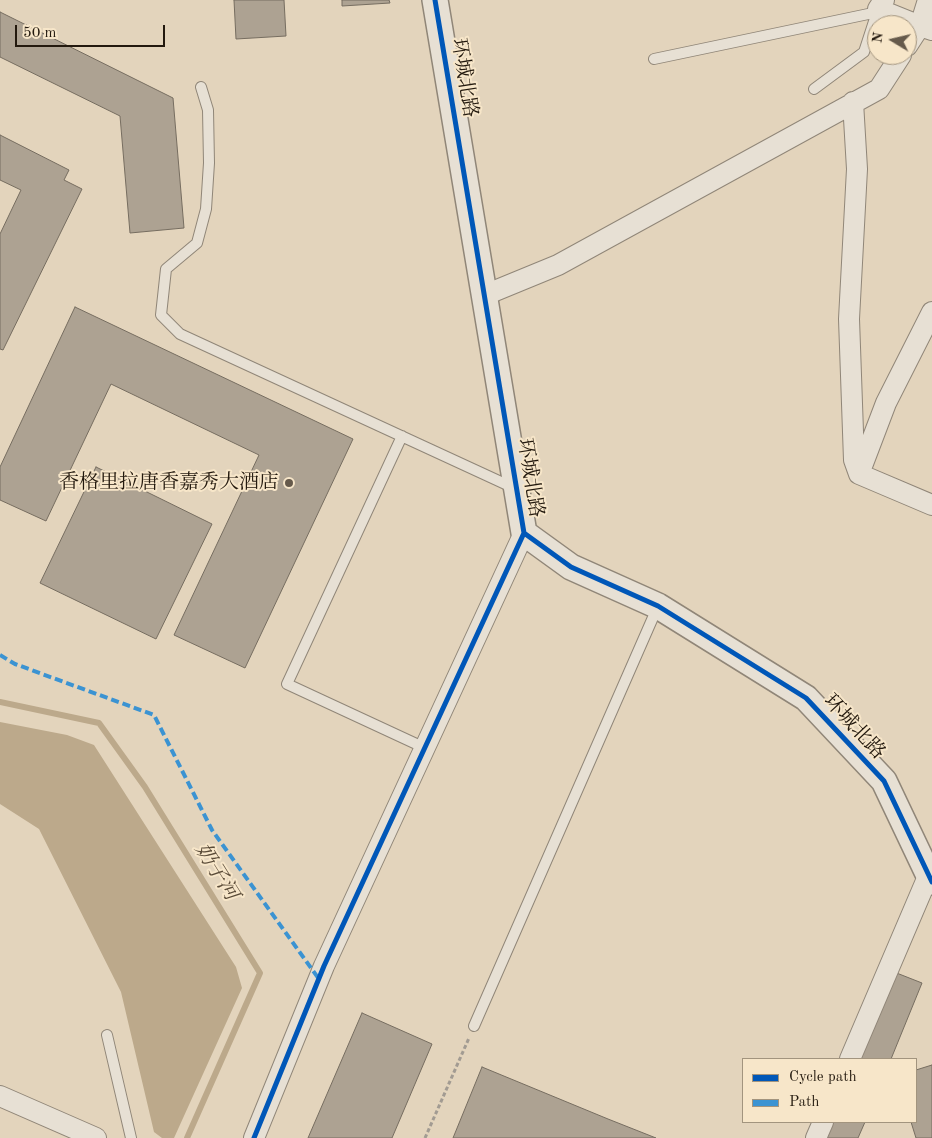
<!DOCTYPE html>
<meta charset="utf-8">
<style>
body{margin:0}
#map{position:relative;width:932px;height:1138px;overflow:hidden;background:#e3d4bc;font-family:"Old Standard TT",serif}
canvas{display:block}
.legend{position:absolute;left:742px;top:1058px;width:175px;height:65px;box-sizing:border-box;background:#f7e6c9;border:1px solid #a2947e;margin:0;padding:6px 9px;list-style:none;font-size:15px;color:#23190e}
.legend li{display:flex;align-items:center;gap:10px;height:25px}
.legend b{width:25px;border:1px solid #a2947e}
.north{position:absolute;left:867px;top:15px;width:50px;height:50px;box-sizing:border-box;background:#f7e6c9;border:1px solid #a2947e;border-radius:50%;rotate:279deg;font-size:14px;font-weight:700;line-height:20px;text-align:center;color:#23190e}
.north::after{content:'';display:block;margin:auto;width:18px;height:22px;background:#665a4b;clip-path:polygon(50% 0,100% 100%,50% 72%,0 100%)}
.scale{position:absolute;left:15px;top:25px;width:150px;height:22px;box-sizing:border-box;border:2px solid #23190e;border-top:0;padding-left:6px;font-size:15px;line-height:18px;white-space:nowrap;color:#23190e;-webkit-text-stroke:4px #f7e6c9;paint-order:stroke}
</style>
<div id="map">
<canvas width="932" height="1138"></canvas>
<ul class="legend">
<li><b style="height:6px;background:#0057b8"></b>Cycle path</li>
<li><b style="height:6px;background:#3b93d2"></b>Path</li>
</ul>
<div class="north">N</div>
<div class="scale">50 m</div>
</div>
<script>
const ctx = document.querySelector('canvas').getContext('2d');
ctx.lineJoin = 'round';
function paint(path, color) {
  ctx.fillStyle = color;
  ctx.fill(path, 'evenodd');
}
function toPath(rows) {
  const path = new Path2D();
  for (const r of rows) {
    path.moveTo(r[0], r[1]);
    for (let i = 2; i < r.length; i += 2) path.lineTo(r[i], r[i + 1]);
  }
  return path;
}
function trace(path, color, width, dash) {
  ctx.strokeStyle = color;
  ctx.lineWidth = width;
  ctx.lineCap = dash ? 'butt' : 'round';
  ctx.setLineDash(dash || []);
  ctx.stroke(path);
}
function write(font, color, halo, rows, align = 'center') {
  ctx.font = font + ' "Old Standard TT","Noto Serif SC",serif';
  ctx.lineWidth = 4;
  ctx.setLineDash([]);
  ctx.textBaseline = 'middle';
  ctx.strokeStyle = halo;
  ctx.fillStyle = color;
  for (const [text, x, y, turn = 0] of rows) {
    ctx.save();
    ctx.translate(x, y);
    ctx.rotate((+turn || 0) * Math.PI / 180);
    ctx.textAlign = isNaN(turn) ? turn : align;
    if (halo) ctx.strokeText(text, 0, 0);
    ctx.fillText(text, 0, 0);
    ctx.restore();
  }
}
paint(toPath([
 [0,722,67,735,94,745,236,967,242,988,174,1138,162,1138,154,1132,121,992,39,829,0,804]
]), '#bca98b');
trace(toPath([
 [0,702,99,723,145,787,260,973,187,1138]
]), '#bca98b', 6);
const building = toPath([
 [234,0,284,0,286,36,236,39,234,0],
 [342,0,389,0,390,3,342,6,342,0],
 [0,12,173,98,184,228,130,233,120,116,0,57,0,12],
 [0,135,69,170,64,180,82,189,3,350,0,349,0,234,21,190,0,180,0,135],
 [75,307,353,439,245,668,174,635,259,455,111,384,46,521,0,500,0,467,75,307],
 [96,467,212,524,156,639,40,583,96,467],
 [894,972,922,983,891,1059,858,1059,894,972],
 [362,1013,432,1044,392,1138,308,1138,362,1013],
 [932,1065,932,1138,916,1138,911,1122,916,1122,916,1070,932,1065],
 [482,1067,608,1119,656,1138,453,1138,482,1067],
 [832,1122,865,1122,858,1138,825,1138,832,1122]
]);
paint(building, '#ada292');
trace(building, '#766d60', 1);
const service = toPath([
 [654,59,873,13,878,9],
 [201,87,208,110,209,163,206,209,197,243,166,269,161,315,180,334,514,488],
 [814,89,864,52,878,9],
 [402,436,287,684,425,748],
 [474,1026,658,606],
 [107,1035,131,1138]
]);
const minor = toPath([
 [884,0,878,9,920,26,907,46],
 [928,0,920,26,932,30],
 [853,102,857,169,849,319,854,460,859,474,932,505],
 [485,295,558,265,879,89,901,55],
 [859,474,886,403,932,312],
 [850,1059,929,874],
 [0,1096,96,1138],
 [254,1138,324,966,524,533],
 [816,1138,823,1122]
]);
const tertiary = toPath([
 [435,0,524,533,571,567,658,606,806,698,884,781,932,882]
]);
trace(service, '#908678', 12);
trace(minor, '#908678', 22);
trace(tertiary, '#908678', 28);
trace(toPath([
 [425,1138,469,1038]
]), '#a29b92', 3, [4, 2.5]);
trace(service, '#e7e0d4', 10);
trace(minor, '#e7e0d4', 20);
trace(tertiary, '#e7e0d4', 25);
trace(toPath([
 [0,655,15,664,154,715,212,830,319,979]
]), '#3b93d2', 4, [8, 4]);
trace(toPath([
 [435,0,524,533,571,567,658,606,806,698,884,781,932,882],
 [254,1138,324,966,524,533]
]), '#0057b8', 5);
for (const [x, y, r, color] of [
 [289,483,5,"#665a4b"]
]) {
  const dot = new Path2D();
  dot.arc(x, y, r, 0, 2 * Math.PI);
  ctx.fillStyle = color;
  ctx.fill(dot);
  trace(dot, '#f7e6c9', 2);
}
write('20px', '#23190e', '#f7e6c9', [
 ["环城北路",464,78,81],
 ["环城北路",530,478,81],
 ["环城北路",854,727,47]
]);
write('20px', '#23190e', '#f7e6c9', [
 ["香格里拉唐香嘉秀大酒店",279,483]
], 'right');
write('italic 21px', '#5a4b38', '#f7e6c9', [
 ["奶子河",216,872,58]
]);
</script>
